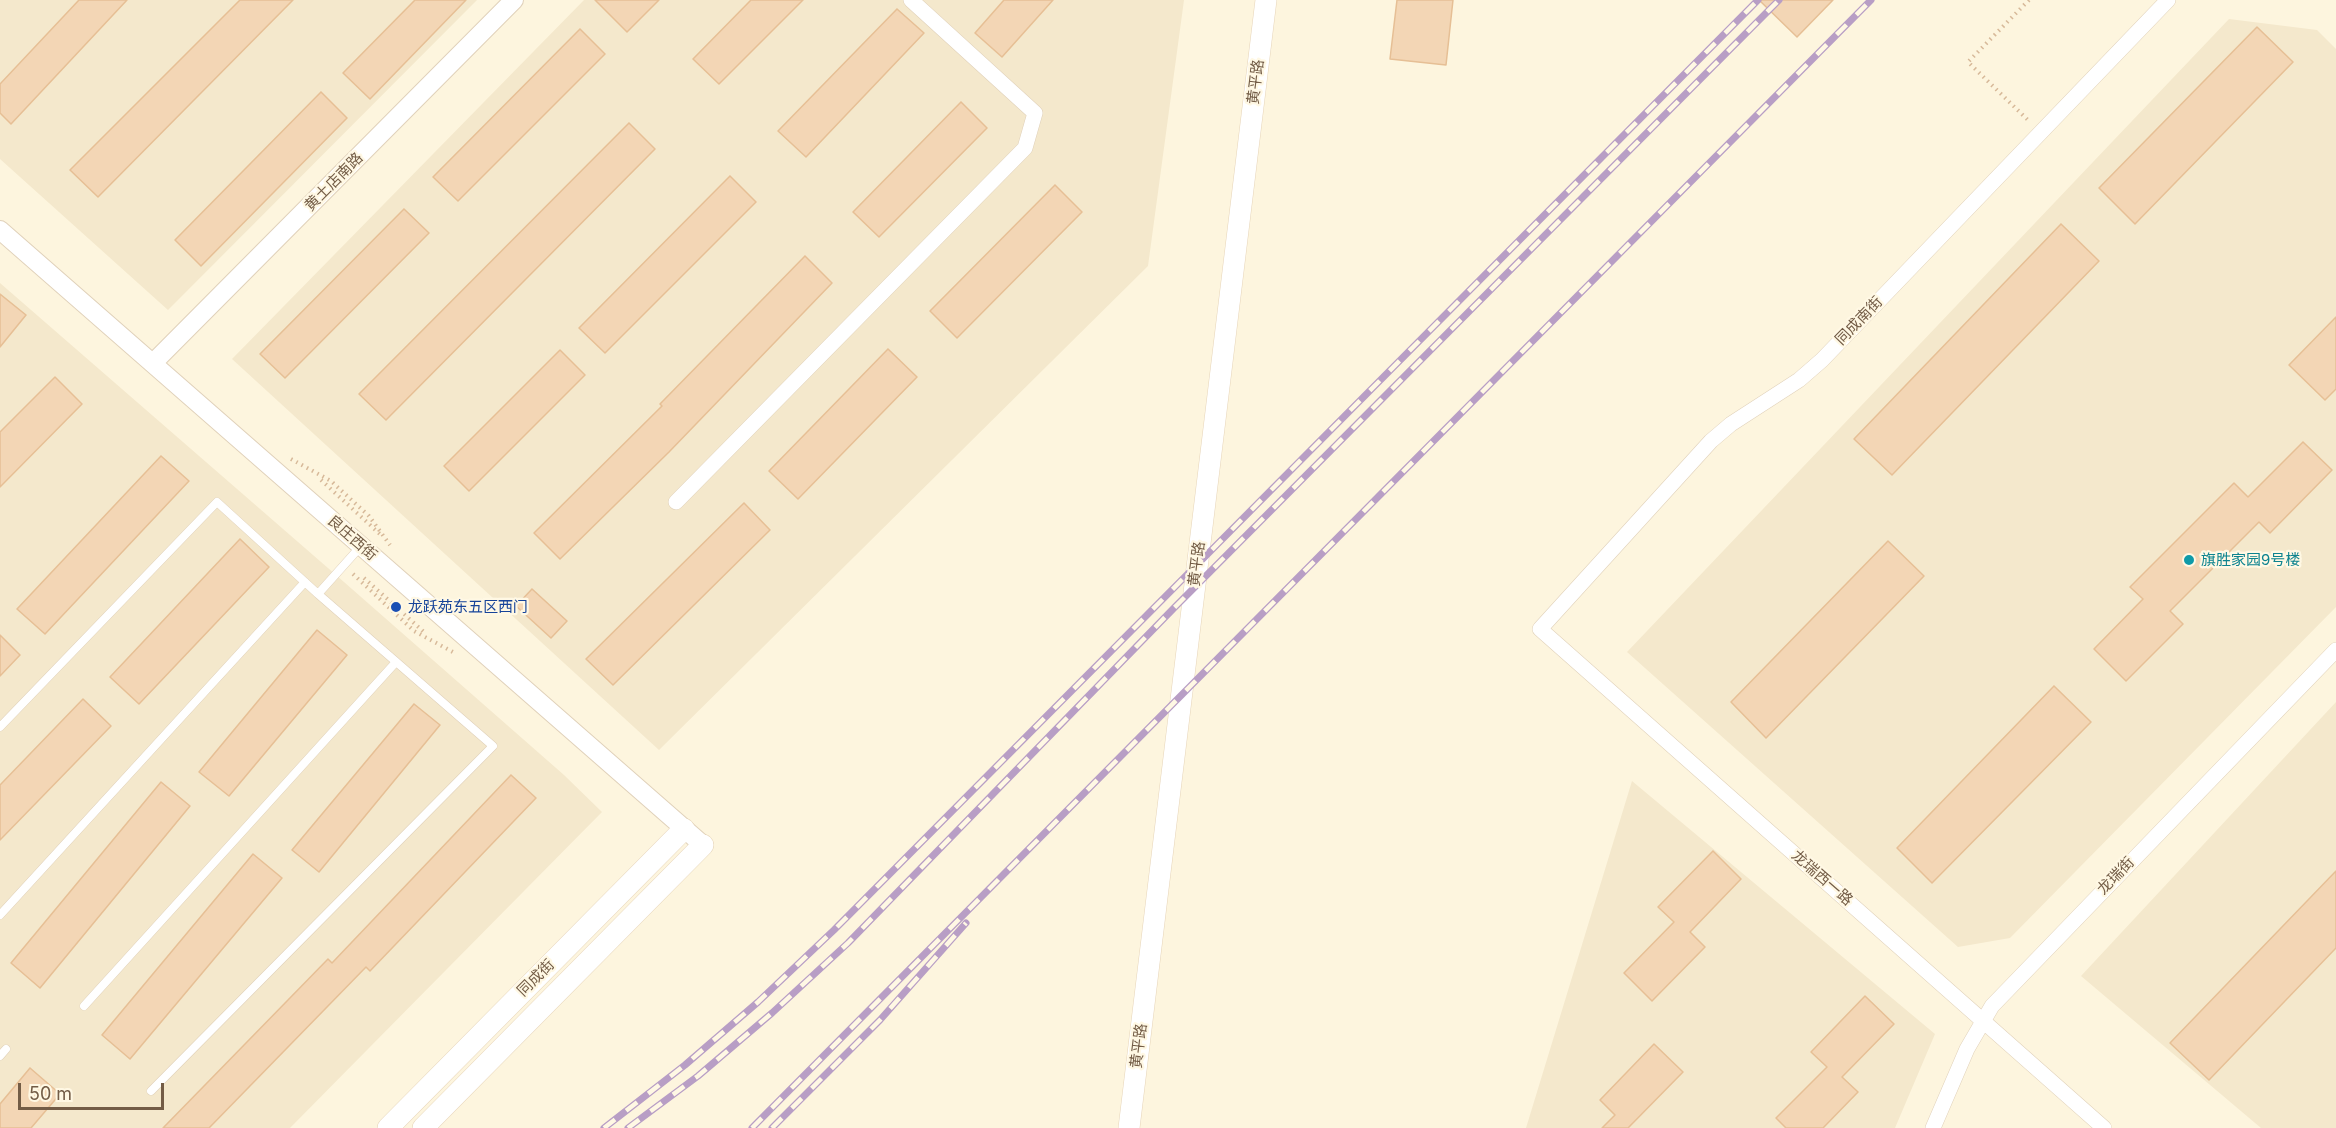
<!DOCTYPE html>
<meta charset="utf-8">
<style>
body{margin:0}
#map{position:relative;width:2336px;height:1128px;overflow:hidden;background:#fdf5de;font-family:Inter,sans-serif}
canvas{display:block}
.scale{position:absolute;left:18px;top:1083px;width:146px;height:27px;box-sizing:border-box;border:3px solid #735c46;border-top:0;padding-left:8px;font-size:18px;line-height:21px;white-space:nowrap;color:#735c46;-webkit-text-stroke:4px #fff8e4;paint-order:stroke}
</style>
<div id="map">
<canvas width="2336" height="1128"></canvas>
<div class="scale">50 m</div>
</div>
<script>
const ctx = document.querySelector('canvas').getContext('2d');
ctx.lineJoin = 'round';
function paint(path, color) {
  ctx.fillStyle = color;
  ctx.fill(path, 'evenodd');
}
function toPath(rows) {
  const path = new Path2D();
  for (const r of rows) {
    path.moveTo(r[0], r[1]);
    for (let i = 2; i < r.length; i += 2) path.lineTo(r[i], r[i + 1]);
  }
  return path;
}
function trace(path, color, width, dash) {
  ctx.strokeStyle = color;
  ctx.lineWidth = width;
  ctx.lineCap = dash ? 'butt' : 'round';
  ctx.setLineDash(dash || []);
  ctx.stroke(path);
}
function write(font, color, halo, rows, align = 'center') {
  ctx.font = font + ' Inter,"Noto Sans SC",sans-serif';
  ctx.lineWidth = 4.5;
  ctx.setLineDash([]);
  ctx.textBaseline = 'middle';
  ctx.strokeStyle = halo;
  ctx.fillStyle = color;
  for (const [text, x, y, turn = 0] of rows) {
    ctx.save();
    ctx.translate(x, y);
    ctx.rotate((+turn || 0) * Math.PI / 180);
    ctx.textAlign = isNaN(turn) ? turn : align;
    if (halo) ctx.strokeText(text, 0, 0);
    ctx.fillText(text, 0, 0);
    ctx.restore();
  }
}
paint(toPath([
 [0,0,477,0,168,310,0,159],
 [584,0,1184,0,1148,266,659,750,232,359],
 [2229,19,2317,30,2336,49,2336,607,2010,938,1958,947,1627,652],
 [0,283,336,575,564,775,602,812,290,1128,0,1128],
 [2336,702,2336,1128,2261,1128,2081,976],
 [1632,781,1935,1034,1895,1128,1526,1128]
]), '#f4e8cc');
const building = toPath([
 [79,0,127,0,11,124,0,113,0,84,79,0],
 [240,0,293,0,98,197,70,170,240,0],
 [415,0,466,0,370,99,343,73,415,0],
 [595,0,659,0,627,32,595,0],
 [751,0,803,0,719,84,693,59,751,0],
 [1004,0,1053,0,1002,57,975,33,1004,0],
 [1397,0,1453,0,1446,65,1390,59,1397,0],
 [1759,0,1833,0,1797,37,1759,0],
 [897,9,924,33,806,157,778,131,897,9],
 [2257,27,2293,62,2135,224,2099,188,2257,27],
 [580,29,605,54,458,201,433,177,580,29],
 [321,92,347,118,201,266,175,240,321,92],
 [961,102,987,128,879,237,853,212,961,102],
 [629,123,655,149,386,420,359,394,629,123],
 [730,176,756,202,605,353,579,328,730,176],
 [1055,185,1082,212,957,338,930,311,1055,185],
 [404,209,429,233,285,378,260,354,404,209],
 [2061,224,2099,261,1892,475,1854,439,2061,224],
 [805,256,832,283,669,452,560,559,534,533,662,406,660,404,805,256],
 [0,294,26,315,0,347,0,294],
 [2336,317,2336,389,2325,400,2289,365,2336,317],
 [888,349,917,377,798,499,769,471,888,349],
 [560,350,585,375,469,491,444,466,560,350],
 [55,377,82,404,0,487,0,432,55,377],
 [2303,442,2332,470,2270,533,2259,522,2170,611,2183,624,2126,681,2094,649,2143,599,2130,587,2234,483,2248,497,2303,442],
 [161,456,189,481,45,634,17,609,161,456],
 [744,503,770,530,613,685,586,659,744,503],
 [240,539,269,567,139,704,110,677,240,539],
 [1888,541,1924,576,1766,738,1731,702,1888,541],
 [532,589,567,621,551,638,516,606,532,589],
 [317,630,347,655,229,796,199,772,317,630],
 [0,635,20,655,0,676,0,635],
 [2054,686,2091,722,1932,883,1897,848,2054,686],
 [83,699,111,726,0,840,0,785,83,699],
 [414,704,440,725,319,872,292,850,414,704],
 [511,775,536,798,370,971,366,967,209,1128,163,1128,328,959,332,963,511,775],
 [161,782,190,806,40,988,11,963,161,782],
 [1713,851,1741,879,1690,932,1705,947,1652,1001,1624,973,1674,922,1658,907,1713,851],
 [253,854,282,878,130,1059,102,1035,253,854],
 [2336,871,2336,948,2209,1080,2170,1043,2336,871],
 [1865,996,1894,1024,1842,1077,1858,1092,1823,1128,1786,1128,1776,1118,1827,1067,1811,1052,1865,996],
 [1654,1044,1683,1072,1628,1128,1602,1128,1615,1115,1600,1100,1654,1044],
 [30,1068,60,1094,31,1128,0,1128,0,1104,30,1068]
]);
paint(building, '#f3d6b5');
trace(building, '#e6bf95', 1.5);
const service = toPath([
 [0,727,217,502,318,594,361,546],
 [0,915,305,582],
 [84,1006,396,662],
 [0,1056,6,1049],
 [151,1091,493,746,318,594]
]);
const minor = toPath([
 [676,502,1025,148,1035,113,911,0],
 [1933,1128,1967,1049,1992,1006,2336,650],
 [2104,1128,1540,629,1711,441,1731,424,1799,380,1822,360,2168,0]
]);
const tertiary = toPath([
 [0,230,703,845],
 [153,363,514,0]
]);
const secondary = toPath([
 [388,1128,684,829],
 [423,1128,703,845],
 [1129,1128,1266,0]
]);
trace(service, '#e0d1ba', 9);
trace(minor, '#e0d1ba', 16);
trace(tertiary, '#e0d1ba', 20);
trace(secondary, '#e6d4b8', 22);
trace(toPath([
 [2029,0,1968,62,2030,122],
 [291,459,331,481,369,516,390,545],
 [321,480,381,535],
 [353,574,414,631,453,652],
 [364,578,424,632]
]), '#d7b999', 4, [1.5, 4.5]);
trace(service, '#fff', 8);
trace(minor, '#fff', 15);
trace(tertiary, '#fff', 18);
trace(secondary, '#fff', 21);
const rail = toPath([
 [604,1128,685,1065,758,1002,834,930,1758,0],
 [628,1128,698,1076,772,1013,848,943,1173,609,1779,0],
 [752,1128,1871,0],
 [772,1128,880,1020,966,923]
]);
trace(rail, '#b89ec5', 7);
trace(rail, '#fff8e4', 4.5, [14]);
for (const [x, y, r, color] of [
 [2189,560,6,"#0f9aa8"],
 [396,607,6,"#1a4fb4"]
]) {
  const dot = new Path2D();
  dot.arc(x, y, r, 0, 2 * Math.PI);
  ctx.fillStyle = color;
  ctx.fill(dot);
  trace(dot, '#fff8e4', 2);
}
write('15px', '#735c46', '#fff8e4', [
 ["黄平路",1256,82,-83],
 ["黄土店南路",334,182,-45],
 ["同成南街",1859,321,-46],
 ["良庄西街",352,538,41],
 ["黄平路",1197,564,-83],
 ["龙瑞街",2116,876,-46],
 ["龙瑞西一路",1822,878,41],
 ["同成街",536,978,-45],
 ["黄平路",1139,1046,-83]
]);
write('15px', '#0d838f', '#fff8e4', [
 ["旗胜家园9号楼",2201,560]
], 'left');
write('15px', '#164399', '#fff8e4', [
 ["龙跃苑东五区西门",408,607]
], 'left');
</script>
